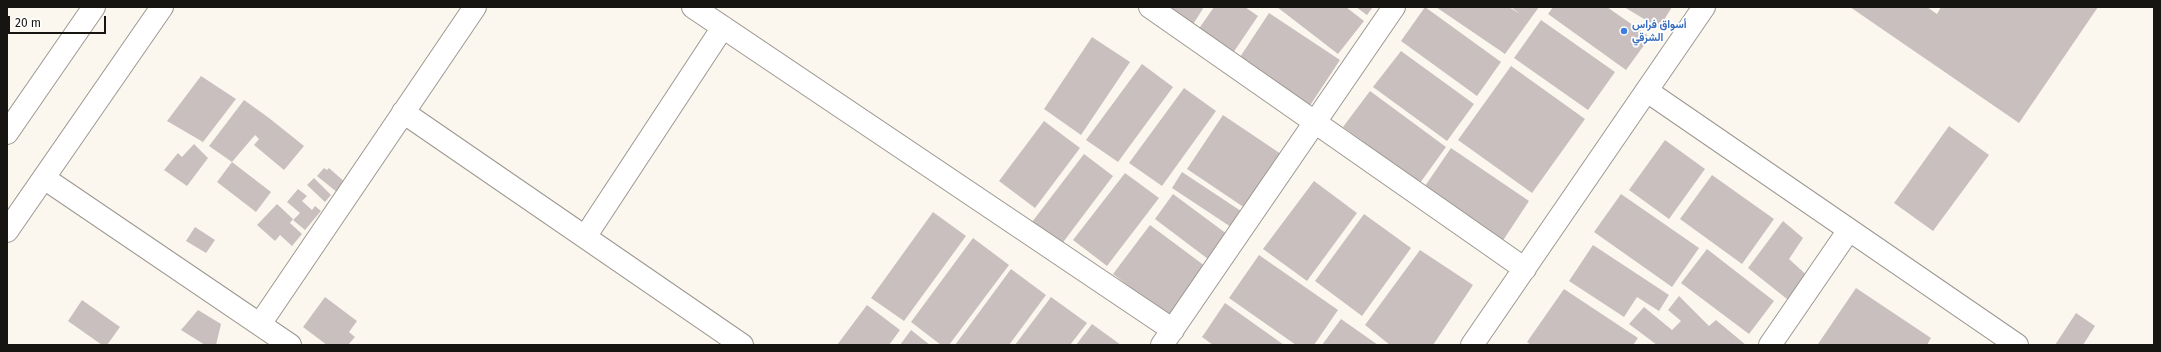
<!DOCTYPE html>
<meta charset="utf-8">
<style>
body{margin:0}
#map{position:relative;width:2161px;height:352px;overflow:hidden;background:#fbf7ef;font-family:"Fira Sans",sans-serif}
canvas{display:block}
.frame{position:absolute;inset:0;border:8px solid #161512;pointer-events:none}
.scale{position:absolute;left:8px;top:16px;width:98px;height:18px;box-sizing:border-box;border:2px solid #161512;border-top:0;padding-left:5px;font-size:12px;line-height:14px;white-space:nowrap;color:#161512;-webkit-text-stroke:3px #fff;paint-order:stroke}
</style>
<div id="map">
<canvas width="2161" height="352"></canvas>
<div class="frame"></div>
<div class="scale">20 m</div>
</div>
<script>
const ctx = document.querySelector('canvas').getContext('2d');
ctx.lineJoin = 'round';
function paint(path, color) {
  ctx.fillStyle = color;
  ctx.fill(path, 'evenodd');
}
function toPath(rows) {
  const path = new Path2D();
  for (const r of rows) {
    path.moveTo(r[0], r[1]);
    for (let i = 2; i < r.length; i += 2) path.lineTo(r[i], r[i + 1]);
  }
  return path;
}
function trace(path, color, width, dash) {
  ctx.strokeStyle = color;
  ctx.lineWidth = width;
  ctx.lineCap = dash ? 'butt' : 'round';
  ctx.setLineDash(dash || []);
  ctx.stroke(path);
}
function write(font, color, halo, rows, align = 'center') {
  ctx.font = font + ' "Fira Sans",Vazirmatn,sans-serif';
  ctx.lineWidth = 3.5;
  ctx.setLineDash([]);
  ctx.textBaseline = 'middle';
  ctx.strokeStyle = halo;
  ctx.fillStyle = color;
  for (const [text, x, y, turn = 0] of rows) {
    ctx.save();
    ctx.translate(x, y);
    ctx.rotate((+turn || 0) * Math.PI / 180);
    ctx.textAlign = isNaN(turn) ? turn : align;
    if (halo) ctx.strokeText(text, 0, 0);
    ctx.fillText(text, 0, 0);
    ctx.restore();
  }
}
paint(toPath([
 [1163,7,1204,7,1192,26],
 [1214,7,1245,7,1258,16,1233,53,1198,30],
 [1277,7,1346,7,1364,21,1338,54],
 [1356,7,1373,7,1367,15],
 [1425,7,1501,62,1477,96,1401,41],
 [1436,7,1509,7,1520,14,1511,7,1539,7,1505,54],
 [1553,7,1607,7,1650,37,1626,70,1548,14],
 [1624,7,1672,7,1659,28],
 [1850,7,1927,7,1937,14,1941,7,2098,7,2019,123],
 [1269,13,1340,60,1307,110,1240,57],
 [1541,20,1615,72,1588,110,1514,58],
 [1092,37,1130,62,1081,135,1044,109],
 [1401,51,1474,104,1447,141,1373,87],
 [1142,64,1173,87,1118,162,1086,140],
 [1511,66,1585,119,1532,193,1458,140],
 [201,76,236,99,203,142,167,121],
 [1184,88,1216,111,1162,186,1129,163],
 [1370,91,1446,147,1420,183,1343,127],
 [244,100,269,118,304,146,284,170,254,145,259,139,255,135,232,162,209,146],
 [1223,115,1281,154,1245,208,1187,169],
 [1044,121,1080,148,1035,208,999,181],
 [1949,126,1989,155,1933,231,1894,203],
 [1665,140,1705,169,1669,219,1629,190],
 [194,144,208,158,187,186,164,170,178,153,182,157],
 [1451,148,1529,201,1502,242,1423,189],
 [1084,154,1113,176,1061,245,1032,222],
 [232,162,271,192,256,212,217,182],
 [324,168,327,170,329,168,347,184,338,193,317,176],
 [1182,172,1244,213,1234,229,1172,188],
 [1125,173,1159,198,1107,266,1073,240],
 [1712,175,1774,219,1742,264,1680,219],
 [314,178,331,195,325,202,307,185],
 [1314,181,1357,213,1307,281,1263,249],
 [298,189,307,196,302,201,312,210,315,206,321,211,305,230,293,220,300,213,287,202],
 [1173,194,1227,234,1208,259,1155,219],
 [1621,194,1699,248,1672,287,1594,232],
 [277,204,293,219,290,223,302,234,292,246,280,235,275,241,257,225],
 [933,212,966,236,904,321,871,298],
 [1364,214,1411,248,1362,316,1315,281],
 [1783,221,1803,238,1789,259,1811,279,1792,303,1748,268],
 [1150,225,1209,269,1172,319,1113,274],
 [195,227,215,240,206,253,186,241],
 [973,238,1009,265,949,345,941,345,911,322],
 [1593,245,1669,295,1659,311,1637,297,1624,317,1569,281],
 [1707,249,1774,301,1749,334,1681,283],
 [1420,250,1473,285,1433,345,1390,345,1365,325],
 [1259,255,1338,310,1314,345,1296,345,1229,298],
 [1011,269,1046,295,1009,345,955,345],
 [1856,288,1931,338,1927,345,1818,344],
 [1564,289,1638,338,1633,345,1531,345,1527,342],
 [1679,296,1709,326,1716,320,1746,345,1657,345,1629,324,1644,307,1672,330,1681,321,1668,310],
 [325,297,357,321,349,332,355,337,348,345,327,345,303,327],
 [1051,297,1087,323,1070,345,1015,345],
 [82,300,120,327,107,345,102,345,68,321],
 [1225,303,1284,345,1213,345,1202,337],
 [867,305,900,330,889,345,837,345],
 [198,310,221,324,216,345,205,345,181,330],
 [2076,313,2095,326,2083,345,2055,345],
 [1341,319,1378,345,1322,345],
 [1092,324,1121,345,1076,345],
 [911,330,930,345,900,345]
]), '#c9bfbe');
const minor = toPath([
 [693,7,1173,330],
 [1150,7,1525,269],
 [1647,91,2017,345],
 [403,112,742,345],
 [7,133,94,7],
 [44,178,290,345],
 [7,231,162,7],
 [585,237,723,27],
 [260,324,475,7],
 [1162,345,1394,7],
 [1472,345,1704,7],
 [1770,345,1849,230]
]);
trace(minor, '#9c9790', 24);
trace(minor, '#fff', 22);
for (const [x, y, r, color] of [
 [1624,31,4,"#3f7fe0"]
]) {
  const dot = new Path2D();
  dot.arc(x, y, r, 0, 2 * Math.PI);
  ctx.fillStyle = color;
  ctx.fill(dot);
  trace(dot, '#fff', 1.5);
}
write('bold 11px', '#366cbe', '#fff', [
 ["أسواق فراس",1632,25],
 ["الشرقي",1632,38]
], 'left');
</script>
